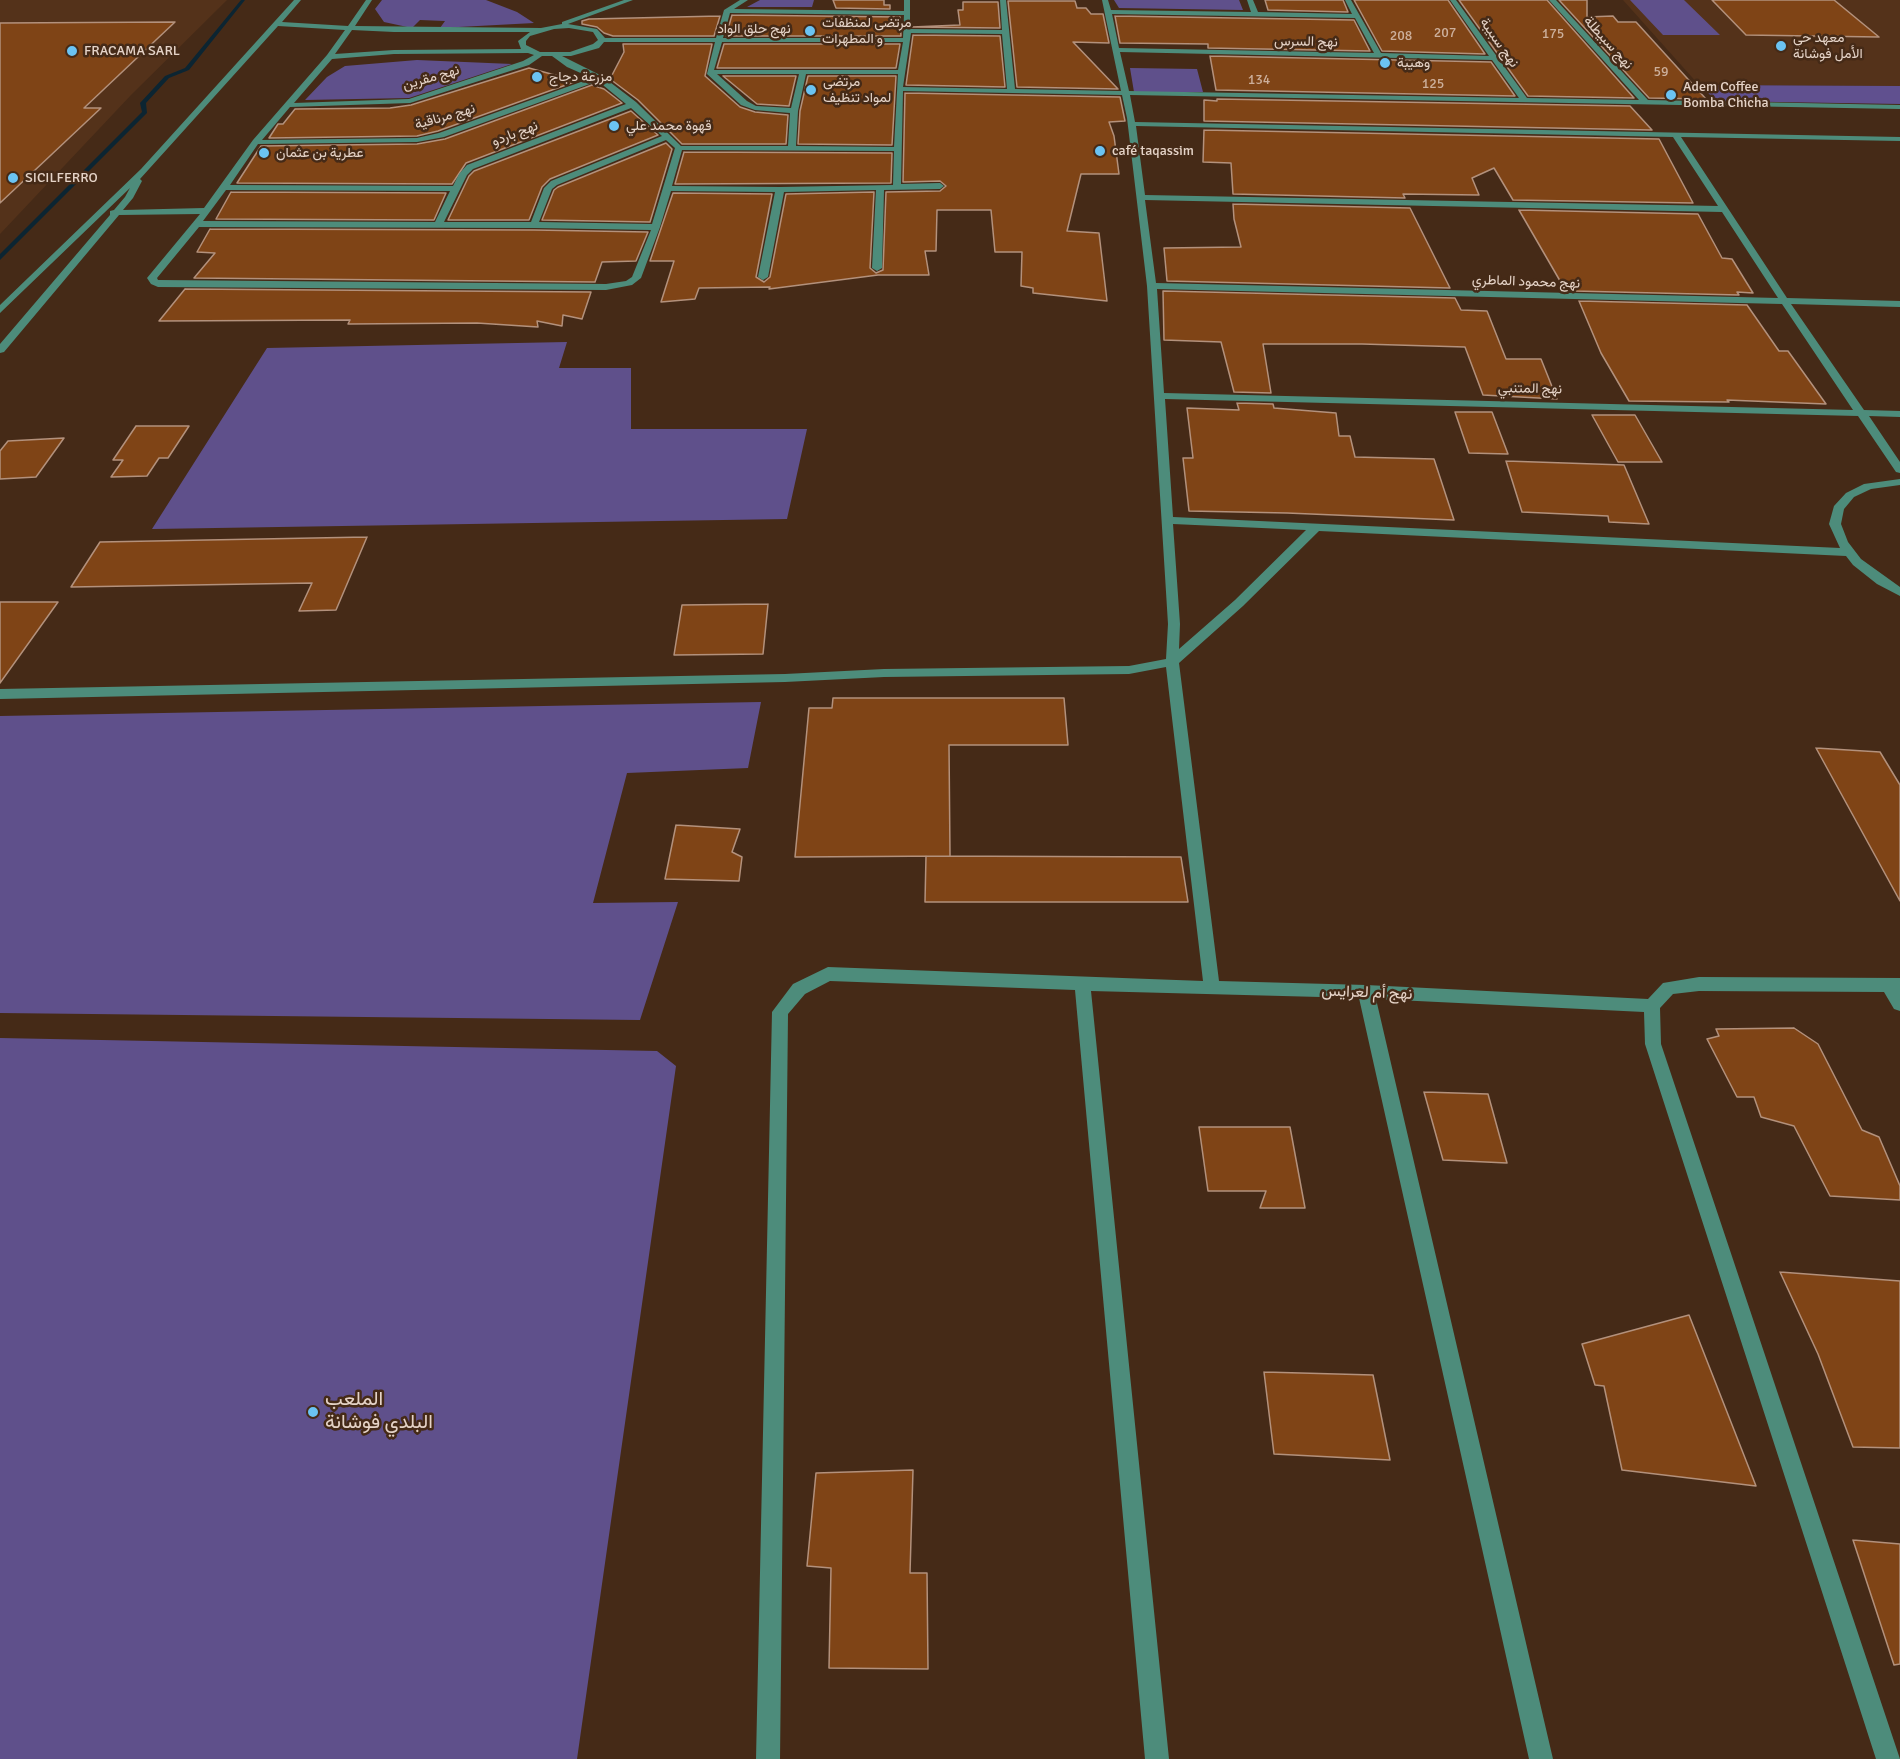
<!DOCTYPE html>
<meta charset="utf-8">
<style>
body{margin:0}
canvas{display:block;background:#452a17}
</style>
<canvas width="1900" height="1759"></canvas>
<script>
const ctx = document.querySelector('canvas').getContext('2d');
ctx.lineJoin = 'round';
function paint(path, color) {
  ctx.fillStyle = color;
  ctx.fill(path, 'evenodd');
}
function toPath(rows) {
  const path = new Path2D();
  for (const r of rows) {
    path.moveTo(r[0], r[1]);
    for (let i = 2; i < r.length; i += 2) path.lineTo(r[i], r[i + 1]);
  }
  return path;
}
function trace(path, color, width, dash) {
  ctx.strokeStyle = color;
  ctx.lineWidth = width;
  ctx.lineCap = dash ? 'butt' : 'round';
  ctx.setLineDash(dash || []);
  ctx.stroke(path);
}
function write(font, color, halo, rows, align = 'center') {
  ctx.font = font + ' Signika,Vazirmatn,sans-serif';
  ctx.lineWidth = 5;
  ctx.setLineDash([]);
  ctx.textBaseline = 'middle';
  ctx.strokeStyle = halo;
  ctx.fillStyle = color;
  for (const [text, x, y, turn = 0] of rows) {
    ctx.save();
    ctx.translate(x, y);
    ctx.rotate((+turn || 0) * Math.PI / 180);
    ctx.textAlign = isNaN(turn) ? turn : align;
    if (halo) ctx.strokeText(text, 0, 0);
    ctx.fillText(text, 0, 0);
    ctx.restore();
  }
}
paint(toPath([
 [0,0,227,0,131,95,0,234],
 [1623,0,1900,0,1900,86,1699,85]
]), '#54321a');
paint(toPath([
 [382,0,486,0,517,12,534,23,440,28,445,21,420,20,412,28,384,22,375,9],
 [760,0,814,0,812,7,747,7],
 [1114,0,1239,0,1243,10,1119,8],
 [1630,0,1684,0,1720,35,1663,35],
 [417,60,512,64,409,98,305,100,327,77,345,66],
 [1130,68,1197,69,1203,92,1134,92],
 [567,342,559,368,631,368,631,429,807,429,787,519,152,529,267,348],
 [761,702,748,768,627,773,593,903,678,902,640,1020,0,1013,0,716],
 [0,1038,657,1051,676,1066,577,1759,0,1759]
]), '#5f508b');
paint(toPath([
 [1699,85,1900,86,1900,104,1717,101]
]), '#60508f');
paint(toPath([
 [241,0,245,0,189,70,169,78,146,103,147,113,0,260,0,254,142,112,140,103,165,76,185,68,241,0]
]), '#0c2532');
const building = toPath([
 [833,0,884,0,884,5,890,5,890,9,836,8,833,0],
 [1265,0,1343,0,1348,12,1268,10,1265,0],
 [1354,0,1448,0,1485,54,1382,51,1354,0],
 [1459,0,1547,0,1634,98,1528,96,1459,0],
 [1559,0,1587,0,1587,17,1613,16,1618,22,1636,22,1706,99,1649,98,1559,0],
 [1712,0,1834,0,1879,37,1746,35,1712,0],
 [1008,1,1075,1,1077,8,1086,8,1091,14,1103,14,1109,43,1073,42,1118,89,1017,87,1008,1],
 [963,2,998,2,1000,28,912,27,960,25,958,10,963,10,963,2],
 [732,15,900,17,901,36,726,36,732,15],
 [720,16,714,36,613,36,604,33,597,27,582,24,582,21,589,19,720,16],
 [1115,16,1354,20,1370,51,1208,48,1208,44,1120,43,1115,16],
 [175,22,84,108,101,108,0,203,0,23,175,22],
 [913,35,1000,36,1005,87,906,85,913,35],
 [623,44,712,44,705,76,740,107,755,112,788,115,786,144,682,144,638,100,610,79,624,52,623,44],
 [724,44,900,44,896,68,717,68,724,44],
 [1210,56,1491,62,1515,96,1216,90,1210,56],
 [529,68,577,81,438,131,417,136,269,138,278,124,283,124,295,109,390,108,411,105,529,68],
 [723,76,796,76,789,106,757,104,723,76],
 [808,76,896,76,892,145,798,144,800,111,808,76],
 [592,85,604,89,622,103,466,163,452,184,237,183,261,146,417,144,445,139,592,85],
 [905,93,1120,97,1125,121,1109,122,1114,136,1119,174,1081,174,1067,231,1099,233,1107,301,1033,293,1033,288,1021,286,1022,252,995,252,991,210,937,210,936,251,925,251,929,275,878,275,769,289,770,287,699,288,695,299,661,302,674,261,650,261,673,193,772,194,756,277,764,282,770,277,786,194,874,192,870,268,876,273,883,270,886,192,940,191,946,186,940,181,903,182,905,93],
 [1217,99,1630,106,1652,130,1204,121,1204,100,1217,101,1217,99],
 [631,111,658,135,550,179,542,187,529,220,448,220,469,176,474,171,631,111],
 [1204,130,1659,139,1693,203,1513,200,1494,168,1472,178,1479,195,1403,194,1405,198,1233,194,1231,163,1203,162,1204,130],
 [666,143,672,149,650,222,542,220,554,190,558,187,666,143],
 [684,152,892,153,891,183,675,184,684,152],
 [231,192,446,193,434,220,216,219,231,192],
 [1233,204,1410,208,1450,288,1167,281,1164,248,1241,247,1234,219,1233,204],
 [1519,210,1698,214,1722,258,1732,259,1753,293,1737,292,1739,295,1574,291,1572,286,1563,286,1519,210],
 [210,229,534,230,648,232,636,261,602,262,595,282,194,278,215,253,197,252,210,229],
 [185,289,591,292,582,319,563,315,562,326,537,321,538,327,477,323,348,324,350,320,159,321,185,289],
 [1163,291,1455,298,1461,310,1487,311,1506,359,1541,359,1557,399,1483,395,1465,347,1362,344,1263,344,1271,393,1234,392,1221,342,1164,340,1163,291],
 [1579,301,1747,305,1779,351,1788,351,1826,404,1727,400,1729,402,1629,401,1601,353,1579,301],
 [1237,403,1273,404,1274,408,1336,413,1339,436,1350,436,1355,457,1434,459,1454,520,1287,513,1189,511,1183,458,1193,458,1187,408,1239,410,1237,403],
 [1455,412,1492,412,1508,454,1469,453,1455,412],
 [1592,415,1635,415,1662,462,1618,462,1592,415],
 [136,426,189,426,168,458,159,458,147,476,111,477,123,460,113,460,136,426],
 [64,438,36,477,0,479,0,451,8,441,64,438],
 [1506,461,1624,465,1649,524,1609,522,1608,516,1522,512,1506,461],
 [367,537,336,610,299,611,312,583,71,587,100,542,367,537],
 [0,602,58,602,0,683,0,602],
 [768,604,763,654,674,655,682,605,768,604],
 [833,698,1064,698,1068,745,949,745,950,856,795,857,809,708,832,708,833,698],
 [1816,748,1880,752,1900,785,1900,901,1816,748],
 [676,825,740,829,732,852,742,857,739,881,665,879,676,825],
 [926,856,1181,857,1188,902,925,902,926,856],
 [1794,1028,1818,1044,1862,1130,1879,1137,1900,1186,1900,1200,1830,1196,1794,1126,1761,1117,1754,1097,1737,1097,1707,1039,1719,1036,1716,1029,1794,1028],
 [1424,1092,1488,1094,1507,1163,1443,1160,1424,1092],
 [1199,1127,1290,1127,1305,1208,1260,1208,1266,1191,1208,1191,1199,1127],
 [1780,1272,1900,1281,1900,1448,1853,1447,1818,1354,1780,1272],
 [1689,1315,1756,1486,1622,1470,1604,1386,1595,1385,1582,1344,1689,1315],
 [1264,1372,1373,1375,1390,1460,1274,1454,1264,1372],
 [913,1470,910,1573,927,1573,928,1669,829,1668,831,1568,807,1566,816,1473,913,1470],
 [1853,1540,1900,1544,1900,1664,1894,1665,1853,1540]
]);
paint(building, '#7f4416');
trace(building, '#b3917c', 1.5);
paint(toPath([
 [294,0,301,0,282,22,348,26,366,0,372,0,355,26,541,28,562,24,562,22,624,0,633,0,568,24,597,29,605,38,716,38,724,10,740,0,748,0,734,9,904,11,904,0,910,0,910,29,1002,30,1000,0,1006,0,1015,89,1121,91,1102,0,1108,0,1111,10,1251,12,1247,0,1253,0,1258,12,1352,14,1345,0,1351,0,1381,53,1489,56,1450,0,1456,0,1527,98,1639,100,1549,0,1556,0,1648,100,1900,105,1900,109,1130,95,1135,122,1900,137,1900,141,1681,137,1787,298,1900,301,1900,307,1791,304,1864,410,1900,411,1900,417,1869,416,1900,462,1900,473,1896,472,1858,416,1165,399,1173,517,1840,548,1829,524,1834,506,1846,493,1864,484,1900,479,1900,485,1871,489,1854,497,1844,509,1841,524,1848,542,1861,559,1900,587,1900,596,1877,584,1853,565,1846,556,1319,531,1243,606,1179,663,1219,981,1366,985,1648,999,1663,983,1699,977,1900,978,1900,1011,1894,1009,1884,992,1699,991,1673,994,1660,1008,1661,1044,1900,1759,1876,1759,1645,1044,1644,1012,1376,999,1553,1759,1529,1759,1359,998,1091,991,1169,1759,1145,1759,1075,990,830,981,805,994,788,1014,780,1759,756,1759,772,1012,793,984,828,967,1203,981,1166,667,1129,674,884,677,785,682,0,699,0,689,785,674,884,669,1129,666,1166,659,1168,624,1147,286,1127,118,1122,95,903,91,901,184,940,183,944,186,940,189,884,190,882,268,877,271,872,268,876,190,784,192,768,277,763,280,758,277,775,192,671,191,660,227,641,278,632,285,606,290,158,287,151,284,147,278,200,214,119,215,4,352,0,353,0,344,110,215,110,211,114,210,125,197,130,188,0,313,0,305,141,169,294,0],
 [730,13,904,15,903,38,723,38,730,13],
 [1112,14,1355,18,1374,53,1119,48,1112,14],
 [278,26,345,30,327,55,253,140,204,208,123,210,133,198,142,181,140,179,278,26],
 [569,28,593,32,598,40,593,44,570,52,540,52,526,45,526,41,530,36,554,29,569,28],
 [352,30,394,32,530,32,518,41,521,49,394,50,335,54,352,30],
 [911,33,1002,34,1007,89,903,87,911,33],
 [604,42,715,42,707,74,741,105,755,110,790,113,788,146,681,146,636,102,602,76,562,56,571,56,599,48,604,42],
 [722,42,903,42,898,70,714,70,722,42],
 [1120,52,1492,60,1519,98,1129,91,1120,52],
 [528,53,534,55,523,61,409,99,294,103,332,59,394,54,528,53],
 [542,56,552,56,567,67,592,78,439,133,417,138,262,140,290,107,410,103,529,65,542,56],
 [717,74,799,74,791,108,756,106,747,101,717,74],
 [806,74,898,74,894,147,796,146,798,111,806,74],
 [598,81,626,104,467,165,459,174,453,186,230,185,258,144,417,142,444,137,598,81],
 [631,108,662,136,551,181,544,188,531,222,444,222,467,175,473,169,631,108],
 [1136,126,1673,137,1718,206,1145,195,1136,126],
 [666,140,675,148,652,224,539,222,552,189,557,185,666,140],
 [682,150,894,151,893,185,780,187,672,186,682,150],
 [226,190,450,191,435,222,203,221,226,190],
 [1145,200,1722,212,1778,298,1156,283,1145,200],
 [199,227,534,228,651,230,632,277,626,281,606,284,158,280,157,278,199,227],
 [1157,289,1782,304,1853,410,1164,393,1157,289],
 [1173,524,1306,530,1235,600,1179,649,1180,624,1173,524]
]), '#4d8c7b');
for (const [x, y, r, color] of [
 [810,31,6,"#6bc3f2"],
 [1781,46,6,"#6bc3f2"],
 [72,51,6,"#6bc3f2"],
 [1385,63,6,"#6bc3f2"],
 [537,77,6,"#6bc3f2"],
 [811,90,6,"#6bc3f2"],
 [1671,95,6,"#6bc3f2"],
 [614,126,6,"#6bc3f2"],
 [1100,151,6,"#6bc3f2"],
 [264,153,6,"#6bc3f2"],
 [13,178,6,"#6bc3f2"],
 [313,1412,6,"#6bc3f2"]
]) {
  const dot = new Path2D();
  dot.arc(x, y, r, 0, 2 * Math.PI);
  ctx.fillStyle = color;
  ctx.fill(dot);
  trace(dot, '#452a17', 2);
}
write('14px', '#e5d3c7', '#452a17', [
 ["مرتضى لمنظفات",822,23],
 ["و المطهرات",822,39],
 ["معهد حي",1793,38],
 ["الأمل فوشانة",1793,54],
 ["FRACAMA SARL",84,51],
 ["وهيبة",1397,63],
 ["مزرعة دجاج",549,77],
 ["مرتضى",823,82],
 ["لمواد تنظيف",823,98],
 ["Adem Coffee",1683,87],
 ["Bomba Chicha",1683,103],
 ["قهوة محمد علي",626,126],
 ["café taqassim",1112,151],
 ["عطرية بن عثمان",276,153],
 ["SICILFERRO",25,178]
], 'left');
write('14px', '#e5d3c7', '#452a17', [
 ["نهج حلق الواد",754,29],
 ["نهج السرس",1306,42,1],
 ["نهج سبيبة",1499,43,55],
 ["نهج سبيطلة",1608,43,48],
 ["نهج مقرين",431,78,-16],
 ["نهج مرناقية",445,117,-16],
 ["نهج باردو",515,134,-21],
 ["نهج محمود الماطري",1526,282,2],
 ["نهج المتنبي",1530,389,1]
]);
write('14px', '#ccaf9b', null, [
 ["207",1445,33],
 ["175",1553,34],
 ["208",1401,36],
 ["59",1661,72],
 ["134",1259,80],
 ["125",1433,84]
]);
write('16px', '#e5d3c7', '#452a17', [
 ["نهج أم لعرايس",1367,993,2]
]);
write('20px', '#e5d3c7', '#452a17', [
 ["الملعب",325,1400],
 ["البلدي فوشانة",325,1423]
], 'left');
</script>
